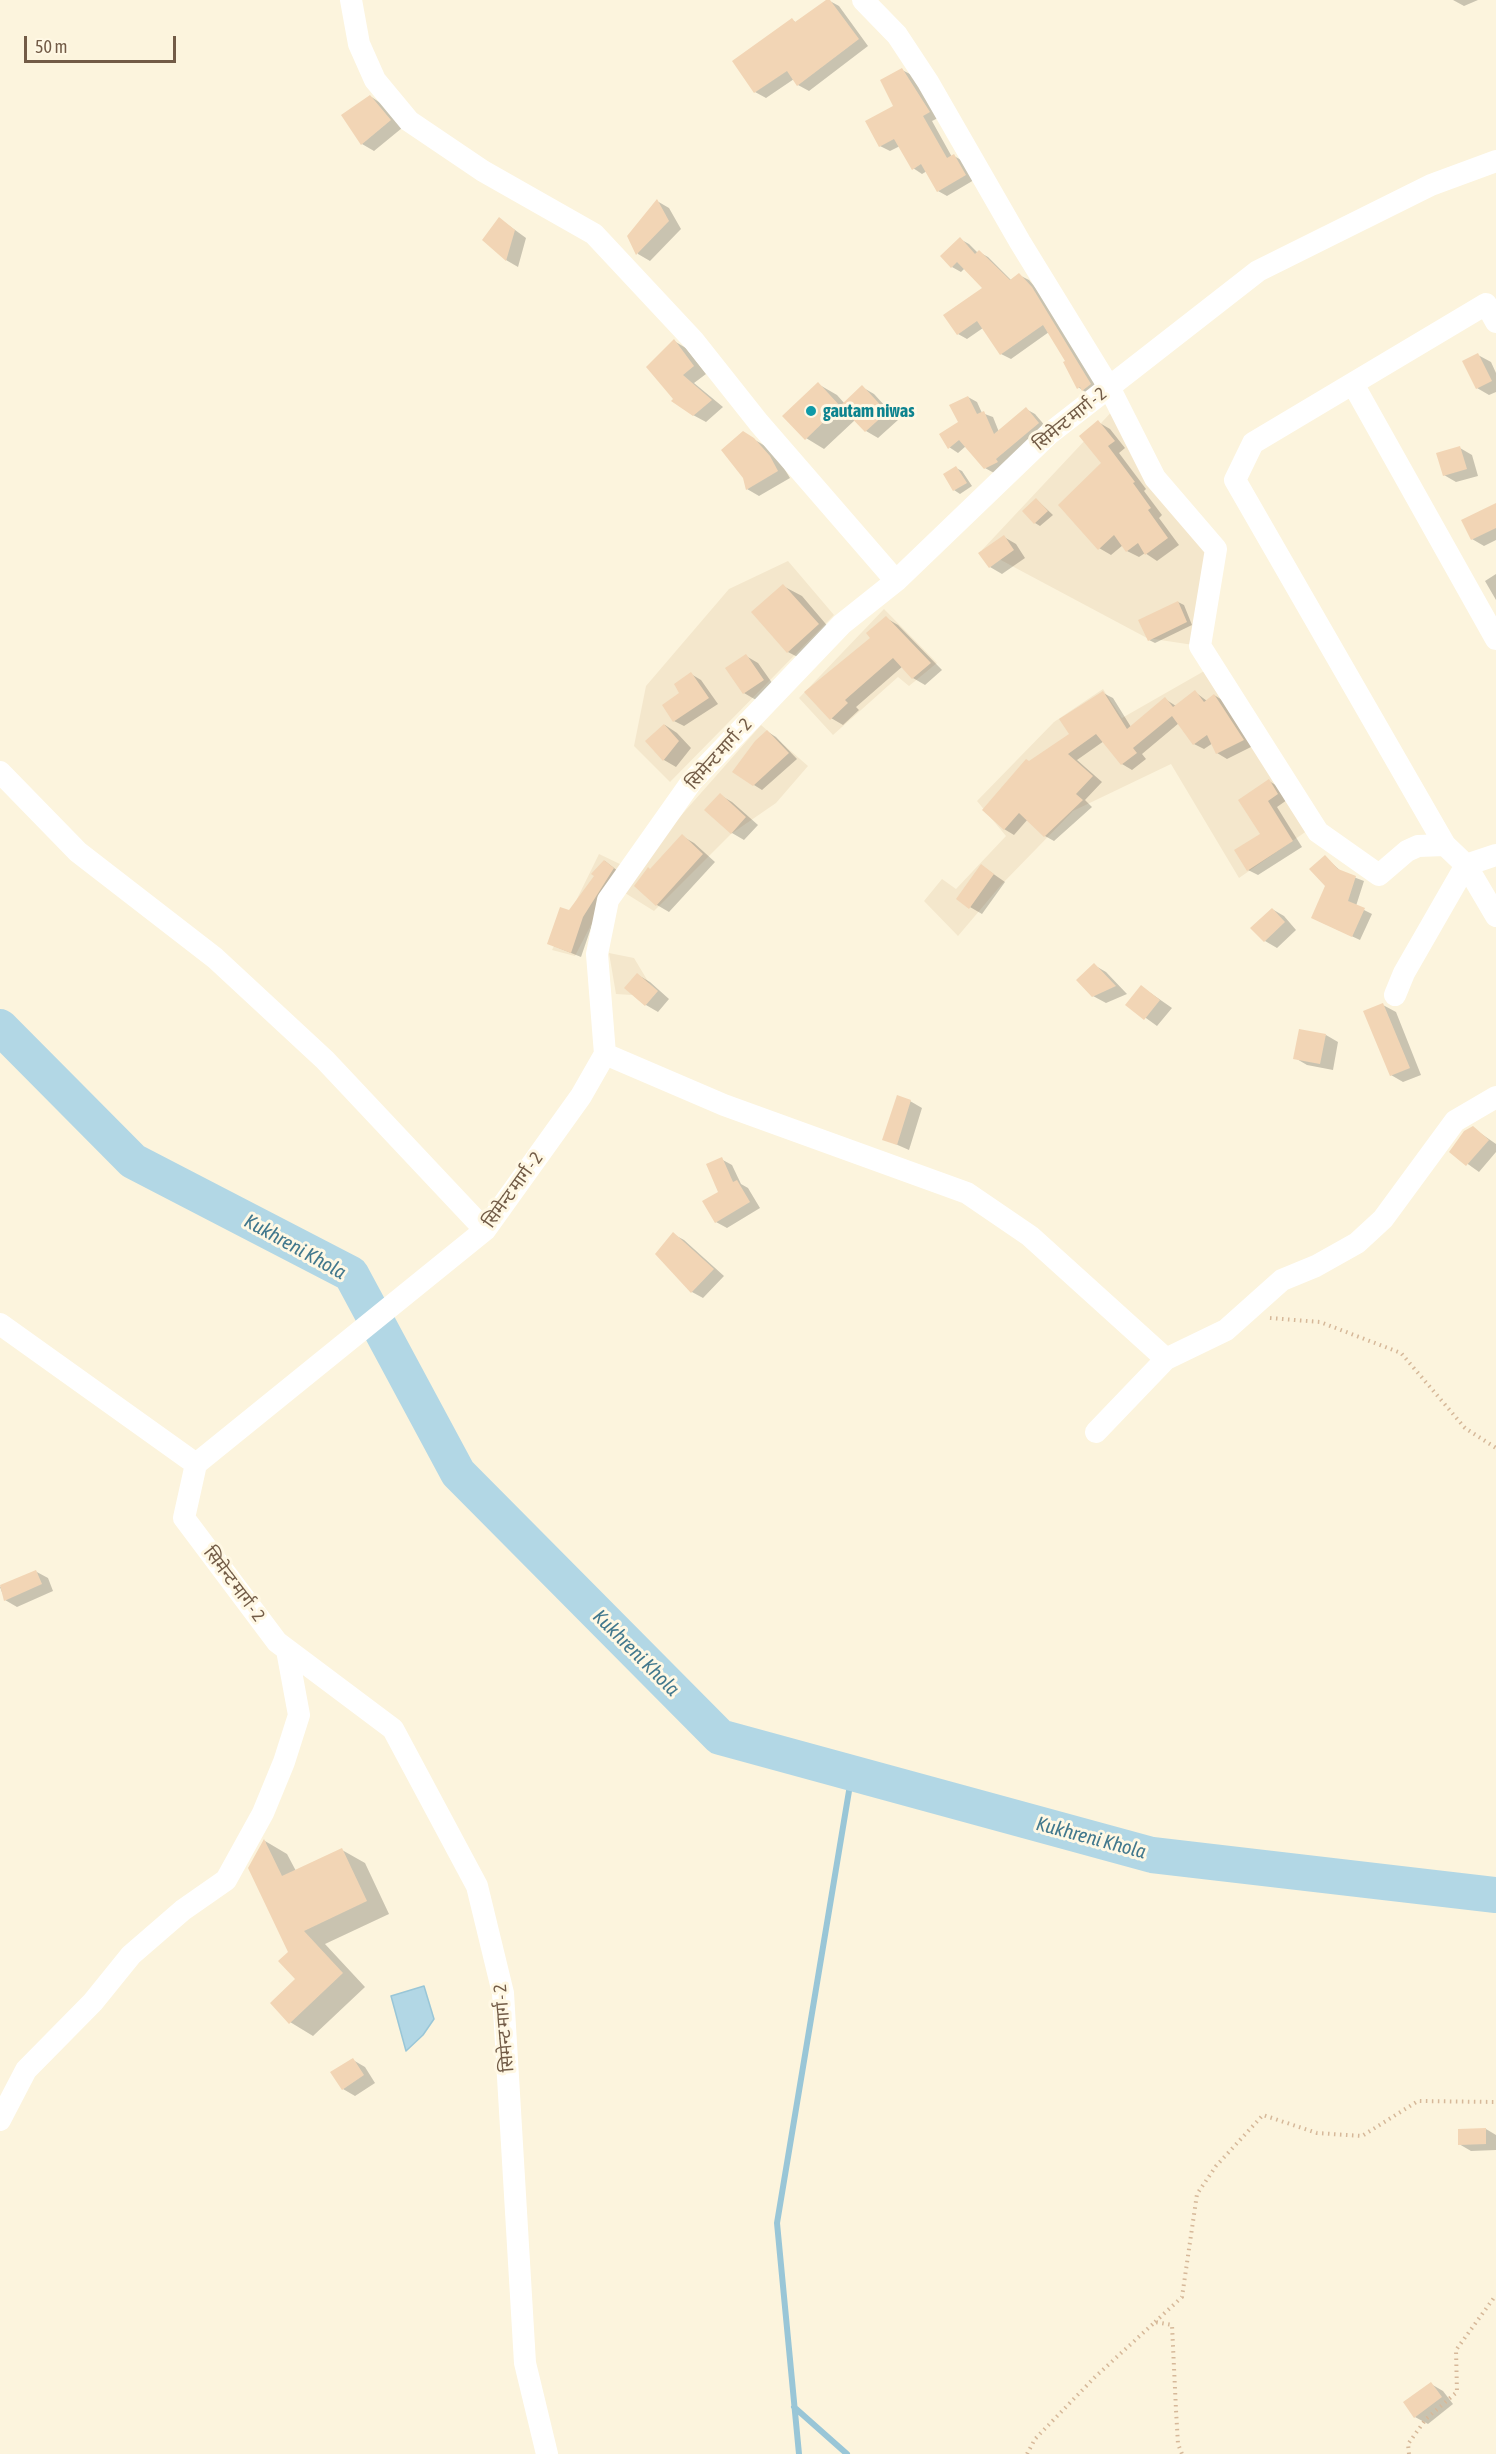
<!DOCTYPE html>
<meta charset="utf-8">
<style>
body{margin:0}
#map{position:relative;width:1496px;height:2454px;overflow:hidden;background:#fcf4dd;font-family:"Asap Condensed",sans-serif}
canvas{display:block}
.scale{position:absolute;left:24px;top:36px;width:152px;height:27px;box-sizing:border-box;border:3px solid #725b46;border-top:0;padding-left:8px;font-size:18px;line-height:21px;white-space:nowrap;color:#725b46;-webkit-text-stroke:4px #fff8e4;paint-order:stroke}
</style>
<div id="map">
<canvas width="1496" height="2454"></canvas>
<div class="scale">50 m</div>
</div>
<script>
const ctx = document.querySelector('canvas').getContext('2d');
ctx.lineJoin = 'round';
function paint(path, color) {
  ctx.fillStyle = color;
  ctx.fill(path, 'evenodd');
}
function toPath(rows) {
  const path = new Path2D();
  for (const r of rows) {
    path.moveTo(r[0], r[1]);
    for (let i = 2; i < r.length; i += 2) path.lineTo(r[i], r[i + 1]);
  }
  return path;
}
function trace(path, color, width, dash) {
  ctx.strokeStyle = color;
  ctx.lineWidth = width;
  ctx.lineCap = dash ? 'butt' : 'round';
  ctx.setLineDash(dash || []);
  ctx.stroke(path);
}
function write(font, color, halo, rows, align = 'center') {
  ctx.font = font + ' "Asap Condensed","Noto Sans Devanagari",sans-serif';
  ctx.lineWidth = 6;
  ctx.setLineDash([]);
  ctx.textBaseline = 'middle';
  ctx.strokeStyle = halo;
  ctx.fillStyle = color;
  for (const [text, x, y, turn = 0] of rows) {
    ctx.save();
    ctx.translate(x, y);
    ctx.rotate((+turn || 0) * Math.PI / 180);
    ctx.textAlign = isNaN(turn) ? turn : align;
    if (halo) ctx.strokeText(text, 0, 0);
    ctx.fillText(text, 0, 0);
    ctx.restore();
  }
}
paint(toPath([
 [1118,405,1216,549,1200,646,1147,638,982,550],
 [788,561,834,615,670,782,634,746,646,686,729,589],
 [884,609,937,663,909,686,898,677,833,735,799,698],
 [1213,666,1314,826,1239,878,1171,764,1073,811,1002,884,958,936,924,901,942,879,956,889,1006,836,977,801,1054,722,1103,689,1122,718],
 [761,725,808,766,776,803,731,834,654,911,617,888],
 [599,854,622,865,575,956,552,950],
 [609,953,634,958,649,983,648,996,616,994]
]), '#f4e7cc');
const water = toPath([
 [424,1986,434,2019,423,2035,406,2051,391,1996,424,1986]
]);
paint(water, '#b2d7e5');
trace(water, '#99c6d7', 1.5);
paint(toPath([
 [828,0,839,6,868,46,809,91,798,85,794,79,766,98,755,92,734,61,792,20,797,23],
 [1453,0,1478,0,1464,6],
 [902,70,912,75,938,118,932,121,952,157,954,156,963,161,974,180,947,196,938,191,927,171,922,174,913,168,900,146,890,151,880,146,895,106],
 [370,96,382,104,402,128,374,151,362,144],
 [657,201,669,208,681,229,650,261,638,254,629,237],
 [500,219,526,238,518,267,506,260,484,240],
 [960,239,969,244,978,253,979,252,988,257,1012,281,1019,275,1029,280,1041,294,1099,389,1087,393,1078,387,1067,362,1049,332,1011,359,1001,354,983,328,967,339,958,334,984,288,965,268,961,272,952,267],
 [674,341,686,348,706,374,694,383,723,407,706,422,693,415],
 [1478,355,1491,362,1496,373,1496,392,1489,395,1477,388],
 [818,384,837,395,845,404,862,387,874,394,898,420,878,438,866,431,855,420,824,449,806,438],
 [968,397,977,402,982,413,993,417,999,432,1026,409,1035,414,1047,428,994,473,985,468,966,446,958,453,949,447],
 [1098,422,1110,429,1125,448,1119,453,1146,489,1144,491,1162,515,1159,518,1179,545,1157,561,1145,553,1139,557,1127,551,1123,545,1111,555,1099,548,1103,463],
 [743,433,767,447,782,465,790,478,759,496,747,489,744,477],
 [1460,448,1472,455,1478,476,1456,482,1444,475],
 [956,468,962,471,972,486,960,494,954,490],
 [1037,500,1053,515,1040,526,1035,523],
 [1496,504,1496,540,1484,546,1472,539],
 [1004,537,1016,544,1025,558,1002,574,990,567],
 [1496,574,1496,600,1485,581],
 [783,586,802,596,836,636,807,662,788,652],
 [1178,602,1184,605,1192,625,1155,643,1149,640],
 [886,618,898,625,942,670,925,685,913,678,903,666,856,707,859,710,843,725,831,718,872,638],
 [746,656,758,663,775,687,756,700,744,693],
 [691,674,701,680,718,704,684,726,674,721,682,693],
 [1195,692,1207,701,1214,695,1224,701,1253,746,1227,759,1217,753,1213,743,1204,749,1194,744,1179,723,1142,754,1146,759,1132,770,1122,764,1104,741,1077,760,1102,782,1085,800,1092,807,1054,841,1045,836,1028,819,1014,835,1004,829,1030,763,1071,734,1103,693,1113,698,1131,727,1165,699,1176,706],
 [665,725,677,733,691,748,676,767,664,760,647,741],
 [768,732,776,737,797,759,762,790,754,785],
 [1269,781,1279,787,1287,800,1277,807,1302,847,1258,875,1248,870,1262,835],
 [720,795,732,802,758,825,744,840,732,833],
 [682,836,694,843,715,862,669,912,657,905,636,886],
 [1325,857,1343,873,1364,881,1356,906,1372,914,1360,940,1321,922,1326,886],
 [605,861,623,875,593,922,581,957,549,944],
 [982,866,1005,882,982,914,970,907],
 [1272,909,1284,916,1296,930,1277,948,1265,941],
 [1094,965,1106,972,1127,994,1106,1003,1093,996],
 [638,975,650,982,669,999,658,1012,646,1005],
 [1142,987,1172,1008,1157,1026,1128,1005],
 [1383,1005,1396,1012,1421,1075,1403,1082,1391,1075],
 [1326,1035,1338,1042,1333,1070,1307,1065,1295,1058],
 [910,1101,922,1108,909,1150,884,1139],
 [1473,1128,1496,1144,1496,1152,1479,1172,1451,1152],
 [721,1159,732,1165,741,1184,748,1188,760,1208,727,1228,716,1222],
 [673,1234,684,1240,724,1276,703,1298,692,1292,657,1254],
 [35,1571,48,1578,53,1591,17,1607,5,1600,0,1587],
 [265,1841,287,1854,296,1871,342,1850,365,1863,389,1914,325,1944,365,1987,313,2036,290,2022,297,1979],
 [353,2060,365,2067,375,2083,355,2096,343,2089],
 [1486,2129,1496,2135,1496,2150,1471,2151,1459,2144],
 [1431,2384,1443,2391,1453,2404,1428,2424,1415,2417]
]), '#0003');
trace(toPath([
 [794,2407,847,2454],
 [799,2454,777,2223,852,1773]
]), '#99c6d7', 6);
trace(toPath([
 [0,1027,133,1161,351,1274,458,1473,720,1737,1152,1855,1496,1895]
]), '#b2d7e5', 36);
paint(toPath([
 [826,0,830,0,859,39,797,86,787,71,754,93,732,61,792,18,795,22],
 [902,68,930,112,923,116,947,158,954,154,966,175,937,192,921,164,912,170,894,139,879,147,865,121,893,106,880,80],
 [370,95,391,120,361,145,341,115],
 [657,199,669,221,636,255,627,236],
 [499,217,515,230,506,261,482,240],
 [960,237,975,254,979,250,1010,280,1019,273,1032,287,1091,384,1082,391,1080,387,1077,389,1063,362,1065,361,1043,325,1000,355,977,321,957,335,943,315,982,288,957,262,951,268,940,256],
 [674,339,694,366,683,375,712,400,693,416,671,401,673,399,646,367],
 [1478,353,1492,381,1476,389,1462,361],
 [818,382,840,406,805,440,782,416],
 [862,385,887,412,865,432,840,406],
 [968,396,977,414,984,411,994,434,1026,407,1039,423,996,459,998,462,984,469,959,440,948,449,939,434,958,422,949,405],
 [1098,420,1115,441,1108,446,1135,482,1133,483,1151,508,1148,510,1168,538,1145,555,1138,543,1126,552,1114,535,1098,550,1058,505,1101,463,1079,436],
 [743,431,754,438,770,456,778,471,746,490,743,478,721,450],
 [1460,446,1467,469,1443,476,1436,453],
 [956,466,967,483,953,491,943,474],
 [1036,498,1048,511,1034,524,1022,511],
 [1496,503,1496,528,1471,540,1461,520],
 [1004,535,1014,550,989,568,978,553],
 [783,584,819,624,787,653,751,612],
 [1178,601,1187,622,1148,641,1138,620],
 [886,616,931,663,912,679,893,658,845,700,848,703,830,720,804,692,870,638,866,633],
 [746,654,764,680,743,694,725,668],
 [691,672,709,698,673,722,662,705,679,693,674,684],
 [1195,690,1204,702,1214,694,1244,740,1216,754,1207,735,1193,745,1172,716,1133,748,1137,753,1121,765,1096,734,1068,754,1093,776,1076,794,1083,800,1044,837,1019,813,1004,830,982,810,1026,759,1029,761,1069,734,1059,719,1103,691,1127,729,1165,697,1173,707],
 [664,724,679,741,663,761,645,741],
 [767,730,789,753,753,786,732,772,755,741],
 [1269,779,1278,794,1268,801,1293,841,1247,871,1234,850,1260,834,1238,800],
 [720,793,746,817,731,834,704,810],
 [682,834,703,854,656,906,634,886,646,870,648,867,650,869],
 [1325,855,1338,869,1356,876,1348,901,1365,908,1352,937,1311,918,1325,886,1309,869],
 [604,860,614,868,583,917,571,953,547,944,560,907,569,910,594,876,591,874],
 [981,864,994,874,969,909,956,899],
 [1272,908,1285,922,1264,942,1250,928],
 [1094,963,1116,986,1092,997,1076,980],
 [637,973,658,991,645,1006,624,988],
 [1141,985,1160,1000,1144,1020,1125,1005],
 [1383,1003,1410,1068,1390,1076,1363,1011],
 [1299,1029,1326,1034,1320,1064,1293,1059],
 [897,1095,911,1100,897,1145,882,1140],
 [1473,1126,1489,1140,1466,1166,1449,1152,1464,1131],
 [722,1157,733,1182,737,1180,750,1202,715,1223,702,1201,718,1192,706,1164],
 [673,1232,714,1269,691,1293,655,1254],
 [36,1570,42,1584,4,1601,0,1585],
 [264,1839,282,1876,342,1848,367,1901,304,1931,343,1973,289,2024,270,2003,295,1979,278,1961,288,1952,248,1868],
 [353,2058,364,2075,342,2090,330,2072],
 [1486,2128,1486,2144,1458,2145,1458,2129],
 [1431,2382,1442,2397,1414,2418,1403,2402]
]), '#f2d5b5');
trace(toPath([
 [1270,1318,1320,1322,1401,1353,1465,1428,1496,1448],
 [1155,2322,1182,2297,1197,2194,1216,2166,1263,2115,1317,2133,1362,2136,1418,2101,1496,2102],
 [1027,2454,1035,2439,1095,2377,1155,2322,1172,2325,1176,2410,1178,2444,1182,2454],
 [1409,2454,1408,2444,1426,2419,1457,2392,1456,2350,1496,2295]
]), '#d6b899', 4, [1.5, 4.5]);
trace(toPath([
 [351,0,359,44,375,80,409,121,483,171,594,234,694,341,759,423,896,581],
 [863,0,897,35,928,82,1020,242,1109,387,1155,478,1216,549,1200,646,1318,832,1379,875,1407,851,1418,846,1445,845],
 [1496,322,1486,304,1253,443,1235,480,1445,845,1466,865,1496,916],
 [1353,384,1496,639],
 [0,772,78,852,215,958,325,1060,485,1230],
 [1395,995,1404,973,1466,865,1496,855],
 [605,1054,724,1105,967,1193,1030,1236,1166,1359],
 [0,1324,196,1464],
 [1096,1432,1166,1359,1226,1330,1282,1280,1316,1266,1357,1243,1383,1219,1455,1121,1496,1097],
 [0,2120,26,2070,93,2002,131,1955,183,1910,226,1880,263,1813,284,1762,299,1715,287,1650],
 [547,2454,525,2363,503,1993,477,1886,393,1729,277,1642,184,1518,196,1464,485,1230,581,1096,605,1054,597,954,608,900,692,781,842,624,896,581,1049,434,1258,271,1431,185,1496,161]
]), '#fff', 22);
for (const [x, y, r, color] of [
 [811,411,6,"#0f9aa8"]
]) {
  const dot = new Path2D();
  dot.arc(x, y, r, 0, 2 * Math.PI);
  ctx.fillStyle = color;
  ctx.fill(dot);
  trace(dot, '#fff8e4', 2);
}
write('bold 18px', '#0d838f', '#fff8e4', [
 ["gautam niwas",823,411]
], 'left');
write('18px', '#725b46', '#fff8e4', [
 ["सिमेन्ट मार्ग - 2",1070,419,-39],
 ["सिमेन्ट मार्ग - 2",719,754,-48],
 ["सिमेन्ट मार्ग - 2",513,1190,-54],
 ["सिमेन्ट मार्ग - 2",234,1584,53],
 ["सिमेन्ट मार्ग - 2",504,2028,-95]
]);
write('italic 20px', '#42788d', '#fff8e4', [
 ["Kukhreni Khola",295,1247,29],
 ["Kukhreni Khola",636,1653,45],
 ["Kukhreni Khola",1091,1838,15]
]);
</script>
